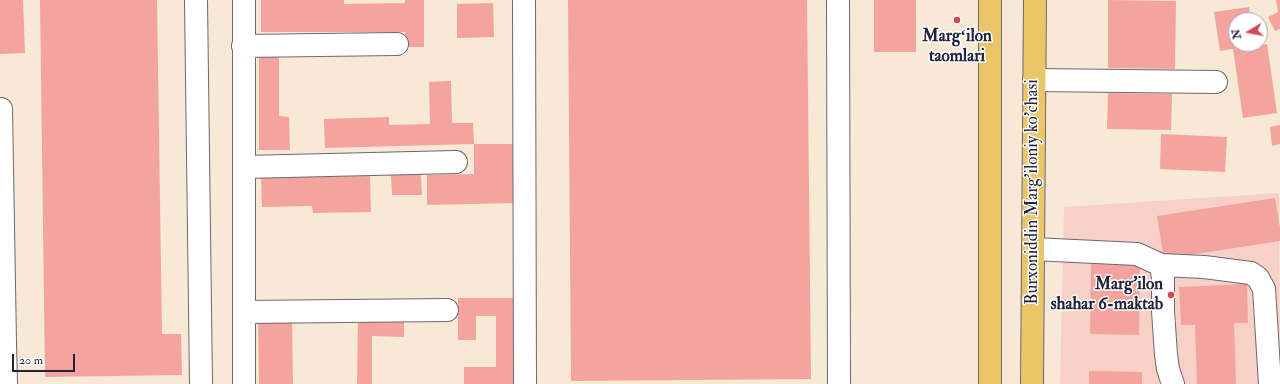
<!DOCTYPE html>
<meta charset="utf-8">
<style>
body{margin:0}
#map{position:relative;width:1280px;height:384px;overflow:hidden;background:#f8e8d6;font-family:"IM FELL Double Pica",serif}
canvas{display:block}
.north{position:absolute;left:1228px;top:12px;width:40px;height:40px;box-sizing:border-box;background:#fff;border:1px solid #a7a7b1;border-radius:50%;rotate:260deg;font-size:11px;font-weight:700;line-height:16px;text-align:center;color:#22223b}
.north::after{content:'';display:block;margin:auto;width:14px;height:18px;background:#d1495b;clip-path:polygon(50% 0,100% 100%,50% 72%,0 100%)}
.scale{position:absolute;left:12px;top:354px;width:63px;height:18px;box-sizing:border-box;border:2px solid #22223b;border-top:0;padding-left:5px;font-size:12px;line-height:14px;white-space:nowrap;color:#22223b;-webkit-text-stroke:3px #fff;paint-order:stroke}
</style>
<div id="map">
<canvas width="1280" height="384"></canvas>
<div class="north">N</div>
<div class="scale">20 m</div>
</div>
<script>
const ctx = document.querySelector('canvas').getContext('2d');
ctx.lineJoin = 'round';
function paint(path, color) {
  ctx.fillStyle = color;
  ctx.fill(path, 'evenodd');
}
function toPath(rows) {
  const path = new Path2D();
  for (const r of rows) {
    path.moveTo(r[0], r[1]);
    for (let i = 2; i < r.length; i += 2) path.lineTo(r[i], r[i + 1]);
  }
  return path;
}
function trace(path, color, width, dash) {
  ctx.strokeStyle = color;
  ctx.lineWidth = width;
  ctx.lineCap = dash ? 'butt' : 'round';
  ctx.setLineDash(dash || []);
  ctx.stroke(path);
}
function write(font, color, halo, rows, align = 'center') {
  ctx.font = font + ' "IM FELL Double Pica",serif';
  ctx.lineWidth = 3;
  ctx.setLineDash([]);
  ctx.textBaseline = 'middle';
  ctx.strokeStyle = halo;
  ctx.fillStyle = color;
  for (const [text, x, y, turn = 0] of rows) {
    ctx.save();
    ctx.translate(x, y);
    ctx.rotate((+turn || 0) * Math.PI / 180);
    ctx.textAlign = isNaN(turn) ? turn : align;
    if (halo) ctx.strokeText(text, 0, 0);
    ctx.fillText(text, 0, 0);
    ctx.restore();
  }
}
paint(toPath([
 [1279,193,1280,384,1060,384,1064,207]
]), '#f7d1c7');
paint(toPath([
 [0,0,23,0,25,53,0,54],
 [40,0,157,0,162,334,181,334,182,375,45,377],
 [261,0,344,0,344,4,405,3,405,0,424,0,424,47,405,47,405,32,261,32],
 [568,0,807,0,811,379,571,381],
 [874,0,916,0,916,52,874,52],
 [1108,0,1176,1,1175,69,1108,68],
 [1276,0,1280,0,1280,29,1275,31,1268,17,1278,12],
 [493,3,494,37,457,38,457,4],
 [1249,7,1251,20,1236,20,1236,44,1254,44,1255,46,1267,44,1277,113,1243,118,1233,49,1220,51,1214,12],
 [259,53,279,53,279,116,289,117,290,150,259,150],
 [451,81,452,123,473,123,474,144,325,148,324,119,389,117,389,125,430,124,429,82],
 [1108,93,1172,94,1171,130,1107,129],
 [1280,125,1280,144,1272,146,1270,127],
 [1161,134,1227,137,1225,172,1160,169],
 [474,144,516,144,517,203,427,205,427,175,474,174],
 [391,175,421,175,422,195,392,195],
 [370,176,371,212,313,213,312,206,262,207,261,177],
 [1275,198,1280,227,1280,241,1164,259,1157,216],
 [1091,264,1140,265,1139,335,1090,334],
 [1247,284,1248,323,1234,323,1236,384,1197,384,1195,325,1181,325,1179,287],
 [458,298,516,298,516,384,464,384,464,367,496,367,496,316,476,316,476,340,458,340],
 [358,315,404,316,404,337,372,336,372,384,357,384],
 [292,316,293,384,259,384,258,317],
 [1089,371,1142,372,1142,384,1089,384]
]), '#f4a49f');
const minor = toPath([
 [196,0,201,384],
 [244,0,244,384],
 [524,0,525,384],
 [838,0,839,384],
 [243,46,397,44],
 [1034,80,1216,82],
 [1,109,5,343],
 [244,167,456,162],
 [1033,249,1137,254,1161,265,1204,267,1251,273,1258,278,1264,289,1270,384],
 [1161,265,1163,279,1163,311,1166,355,1168,369,1173,384],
 [244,312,447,310],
 [0,343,5,343,6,384]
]);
const major = toPath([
 [990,0,990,384],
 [1032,384,1035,0]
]);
trace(minor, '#6d6771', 24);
trace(major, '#6d6771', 24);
trace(minor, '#fff', 22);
trace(major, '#ebc669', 22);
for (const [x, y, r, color] of [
 [957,20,4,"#d1495b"],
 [1171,295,4,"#d1495b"]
]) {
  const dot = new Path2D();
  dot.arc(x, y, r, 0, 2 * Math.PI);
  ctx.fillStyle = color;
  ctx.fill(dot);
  trace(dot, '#fff', 1.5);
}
write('bold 17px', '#22223b', '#fff', [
 ["Margʻilon",957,37],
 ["taomlari",957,57],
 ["Marg'ilon",1163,285,"right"],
 ["shahar 6-maktab",1163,305,"right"]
]);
write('17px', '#22223b', '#fff', [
 ["Burxoniddin Marg’iloniy ko’chasi",1033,192,-90]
]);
</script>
